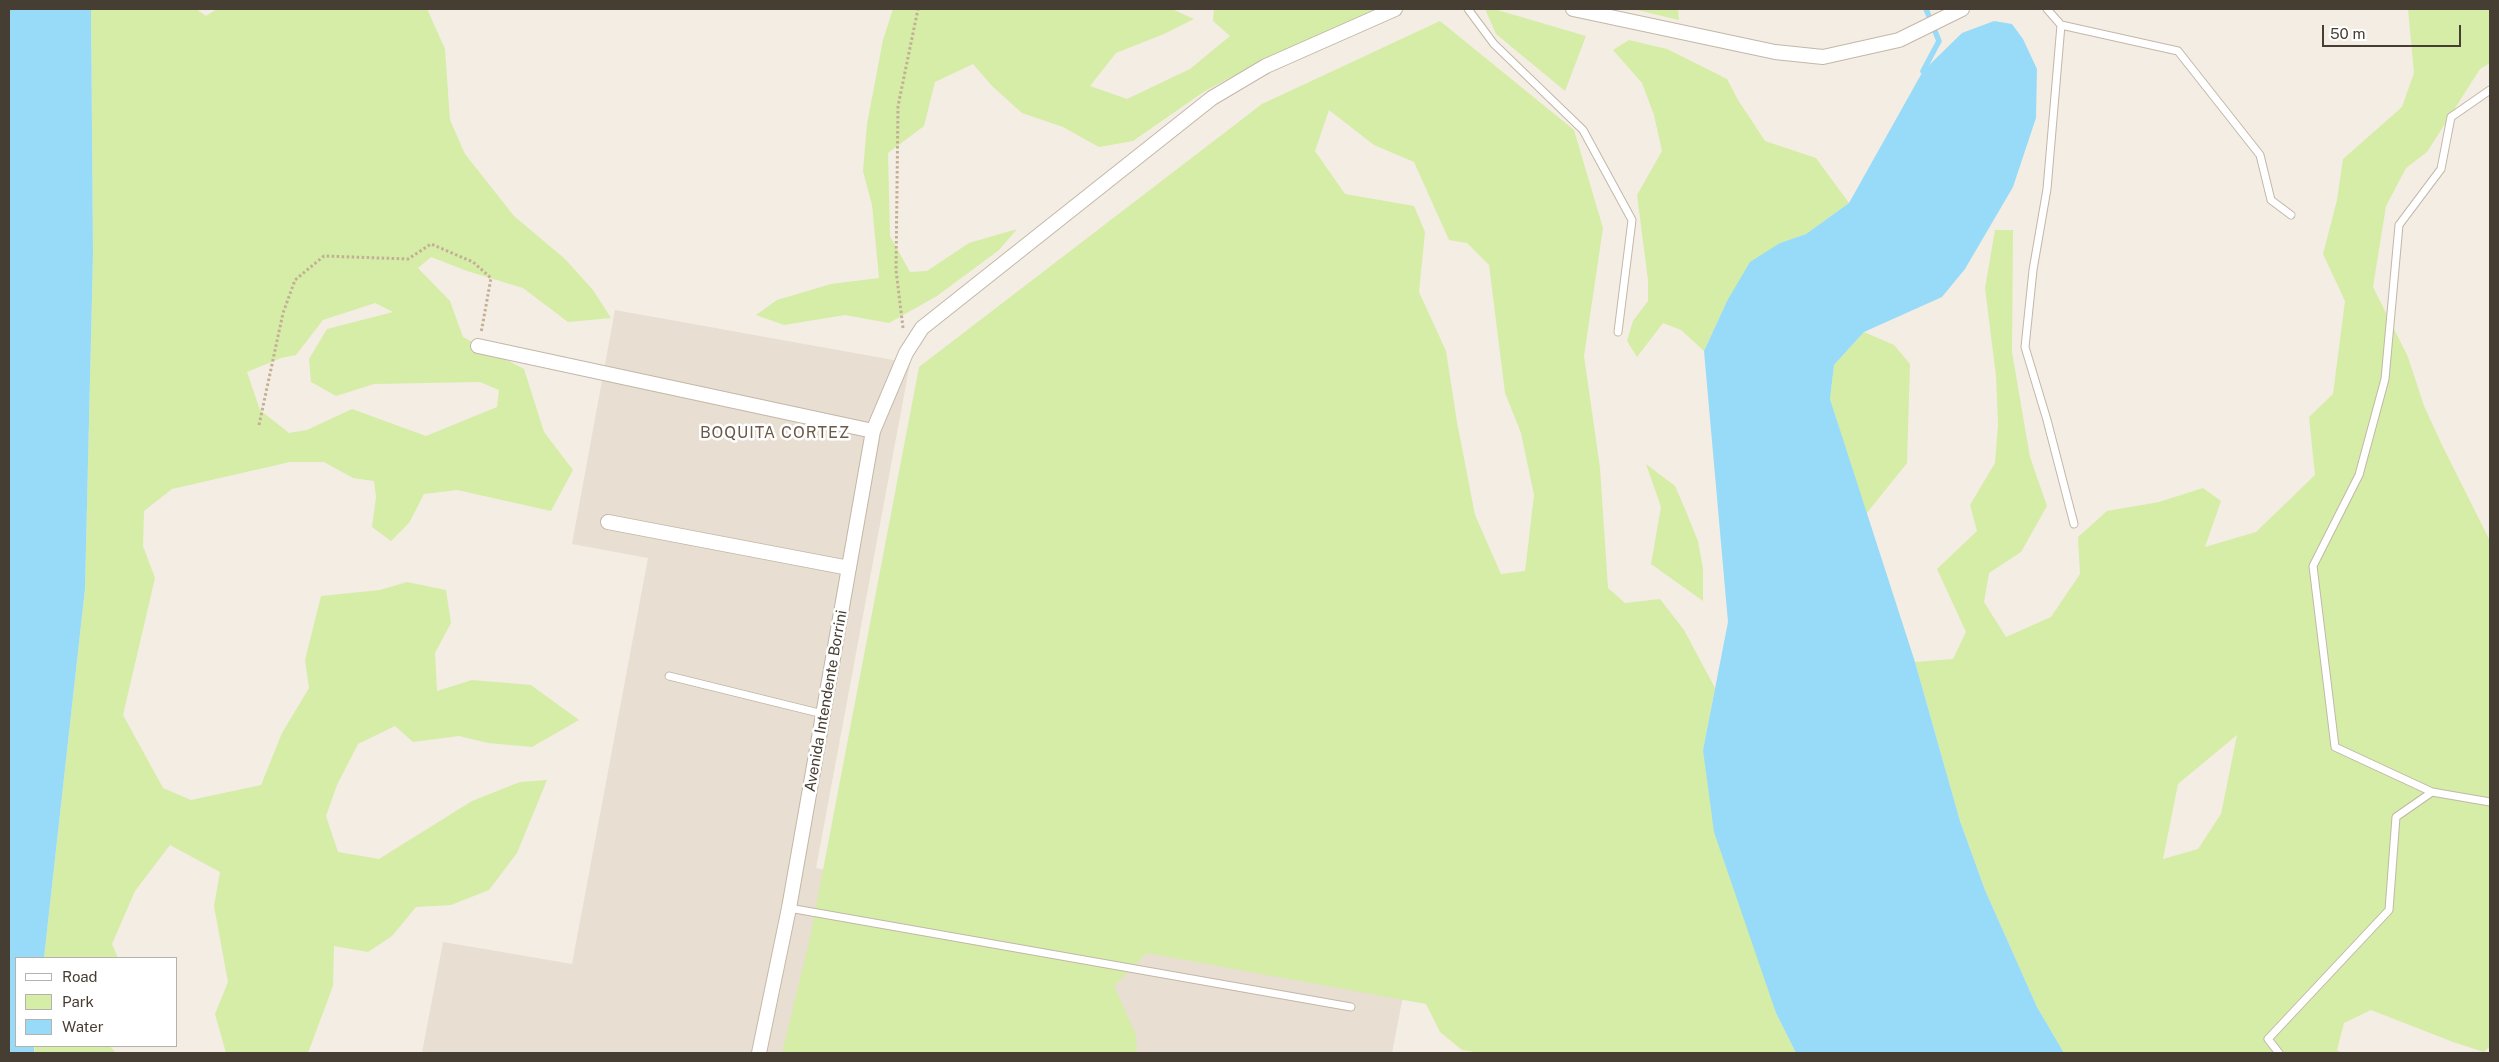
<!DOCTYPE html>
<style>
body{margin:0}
#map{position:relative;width:2499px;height:1062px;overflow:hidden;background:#f4ede3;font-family:"Public Sans",sans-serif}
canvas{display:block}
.frame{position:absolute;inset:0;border:10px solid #463d33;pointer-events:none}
.legend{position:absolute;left:15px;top:957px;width:162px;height:90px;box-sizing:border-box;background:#fff;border:1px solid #b5b1ad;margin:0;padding:6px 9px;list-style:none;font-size:15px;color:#463d33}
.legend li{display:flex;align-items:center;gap:10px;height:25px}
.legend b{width:25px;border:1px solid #b5b1ad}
.scale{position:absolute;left:2322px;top:25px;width:139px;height:22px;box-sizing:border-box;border:2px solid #463d33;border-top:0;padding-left:6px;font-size:15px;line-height:18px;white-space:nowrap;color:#463d33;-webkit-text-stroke:4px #fff;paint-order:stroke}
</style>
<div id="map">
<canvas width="2499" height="1062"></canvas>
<div class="frame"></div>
<ul class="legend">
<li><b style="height:6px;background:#fff"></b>Road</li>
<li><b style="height:14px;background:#d5eda7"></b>Park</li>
<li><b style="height:14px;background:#98dbf8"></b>Water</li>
</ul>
<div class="scale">50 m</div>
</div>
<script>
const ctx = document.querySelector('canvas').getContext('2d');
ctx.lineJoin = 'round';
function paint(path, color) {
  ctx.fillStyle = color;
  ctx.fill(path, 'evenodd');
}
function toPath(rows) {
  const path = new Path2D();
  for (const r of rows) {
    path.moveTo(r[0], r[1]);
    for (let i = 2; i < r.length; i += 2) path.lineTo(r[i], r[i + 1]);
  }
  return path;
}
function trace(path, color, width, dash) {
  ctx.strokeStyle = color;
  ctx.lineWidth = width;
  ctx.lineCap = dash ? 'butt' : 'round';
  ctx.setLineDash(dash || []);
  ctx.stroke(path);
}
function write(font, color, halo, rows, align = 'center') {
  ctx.font = font + ' "Public Sans",sans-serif';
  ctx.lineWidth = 5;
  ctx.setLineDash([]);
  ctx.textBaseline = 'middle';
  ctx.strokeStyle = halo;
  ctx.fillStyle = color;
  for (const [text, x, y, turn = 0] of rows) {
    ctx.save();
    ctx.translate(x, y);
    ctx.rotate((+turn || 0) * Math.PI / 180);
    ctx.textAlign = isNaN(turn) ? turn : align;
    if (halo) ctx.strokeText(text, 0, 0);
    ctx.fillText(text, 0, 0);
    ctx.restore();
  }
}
paint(toPath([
 [615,310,910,363,816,868,1407,975,1392,1053,422,1053,443,942,572,964,648,558,572,544]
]), '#e8ded1');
paint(toPath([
 [91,9,196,9,206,16,217,9,427,9,445,49,450,120,465,154,514,216,565,259,593,290,611,318,568,322,523,288,467,271,431,257,418,268,450,301,463,337,524,369,544,432,573,470,551,511,457,490,424,494,409,523,391,541,372,527,376,497,374,481,353,478,324,462,290,462,172,489,144,511,143,546,155,578,123,715,163,788,191,800,261,785,282,733,309,688,305,660,321,596,380,590,407,582,446,590,451,623,435,653,437,691,472,680,531,685,579,720,532,747,488,743,459,736,413,742,395,726,358,744,337,785,326,816,338,852,379,859,472,801,520,782,547,780,517,853,489,890,451,905,416,907,392,936,368,952,334,946,333,986,308,1053,226,1053,215,1014,228,982,214,906,220,872,170,845,135,891,112,944,118,958,44,958,85,589,93,254],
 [375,303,393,312,327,329,309,359,311,382,336,396,374,384,480,382,499,390,497,407,426,436,352,409,307,430,289,433,260,410,247,372,281,358,296,355,323,320],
 [893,9,1172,9,1194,19,1164,34,1116,53,1090,86,1127,99,1190,69,1230,36,1213,21,1214,9,1377,9,1248,68,1205,91,1133,141,1099,147,1063,127,1022,113,992,86,973,64,935,82,924,126,888,153,890,236,910,272,927,271,969,243,1017,229,999,250,937,296,889,323,845,315,784,325,756,315,777,300,831,284,879,278,872,205,863,171,867,124,883,40],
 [1485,9,1494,9,1586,36,1565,91,1496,34],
 [1633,9,1678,9,1679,20],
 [2408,9,2490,9,2490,63,2480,69,2427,152,2406,168,2386,206,2373,287,2408,357,2424,406,2442,445,2490,541,2490,1046,2484,1052,2453,1042,2371,1010,2344,1023,2337,1050,2342,1053,2064,1053,2037,1007,1985,890,1960,821,1915,662,1953,659,1966,632,1937,569,1977,531,1970,505,1995,463,1998,424,1996,376,1985,288,1995,230,2013,230,2012,352,2030,457,2047,506,2021,552,1989,573,1984,602,2006,637,2051,617,2080,574,2078,537,2107,511,2159,502,2203,488,2221,501,2205,547,2256,532,2315,475,2309,417,2333,394,2345,301,2323,254,2337,200,2343,159,2402,107,2414,73],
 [2237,735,2221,814,2198,849,2163,859,2178,784],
 [1440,21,1574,130,1603,228,1584,356,1600,468,1608,588,1625,603,1660,599,1684,630,1715,688,1703,750,1776,1013,1796,1053,1481,1053,1462,1050,1440,1032,1426,1004,1147,953,1114,986,1136,1035,1137,1053,782,1053,810,938,919,367,1262,104],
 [1329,110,1374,145,1414,162,1449,240,1467,243,1489,265,1505,393,1521,433,1534,495,1525,571,1501,574,1475,515,1457,422,1446,351,1419,292,1425,232,1414,206,1345,194,1315,151],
 [1629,40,1667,49,1727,79,1738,100,1765,141,1816,158,1849,203,1806,234,1780,243,1727,301,1704,351,1681,330,1663,323,1637,357,1627,341,1633,321,1648,301,1648,280,1637,195,1662,151,1654,115,1642,83,1613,50],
 [1864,332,1894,345,1910,364,1907,463,1866,514,1830,399,1834,365],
 [1646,464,1675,486,1685,509,1698,541,1703,569,1703,601,1651,564,1661,507],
 [35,1046,110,1046,116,1053,34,1053]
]), '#d5eda7');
paint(toPath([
 [9,9,91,9,93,254,85,589,44,958,16,958,16,1046,34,1046,34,1053,9,1053],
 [1994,21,2012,24,2023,39,2037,69,2036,118,2013,187,1965,269,1942,297,1864,332,1834,365,1830,399,1915,662,1960,821,1985,890,2037,1007,2064,1053,1796,1053,1776,1013,1714,832,1703,750,1728,622,1704,351,1727,301,1750,262,1780,243,1806,234,1849,203,1923,71,1962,33]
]), '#98dbf8');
trace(toPath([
 [1923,71,1939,41,1926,9]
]), '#98dbf8', 5.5);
const lane = toPath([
 [1468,9,1494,44,1583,130,1632,220,1618,332],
 [2047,9,2061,25,2047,189,2033,270,2025,347,2047,420,2074,524],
 [2061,25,2178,51,2260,155,2271,200,2291,215],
 [669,676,823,714],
 [2432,792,2335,747,2313,566,2359,475,2385,379,2399,225,2441,169,2451,117,2490,90],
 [789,908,1351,1007],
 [2279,1053,2268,1039,2389,910,2396,817,2432,792,2490,802]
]);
const street = toPath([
 [1573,9,1775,52,1823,57,1899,40,1962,9],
 [478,346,873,431],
 [608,522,849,568],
 [759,1053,789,908,873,431,906,353,922,328,1212,98,1266,66,1395,9]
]);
trace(lane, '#c3b7a8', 9);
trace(street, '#c3b7a8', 16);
trace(toPath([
 [903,328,896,270,898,106,918,9],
 [259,425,283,313,295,280,324,256,408,259,431,244,473,262,491,278,481,333]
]), '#c4ae94', 3, [2.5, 2.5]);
trace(lane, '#fff', 7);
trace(street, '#fff', 14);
write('15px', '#463d33', '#fff', [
 ["Avenida Intendente Borrini",826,701,-80]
]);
ctx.letterSpacing = '1px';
write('16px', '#6a5949', '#fff', [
 ["BOQUITA CORTEZ",775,433]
]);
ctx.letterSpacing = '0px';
</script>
